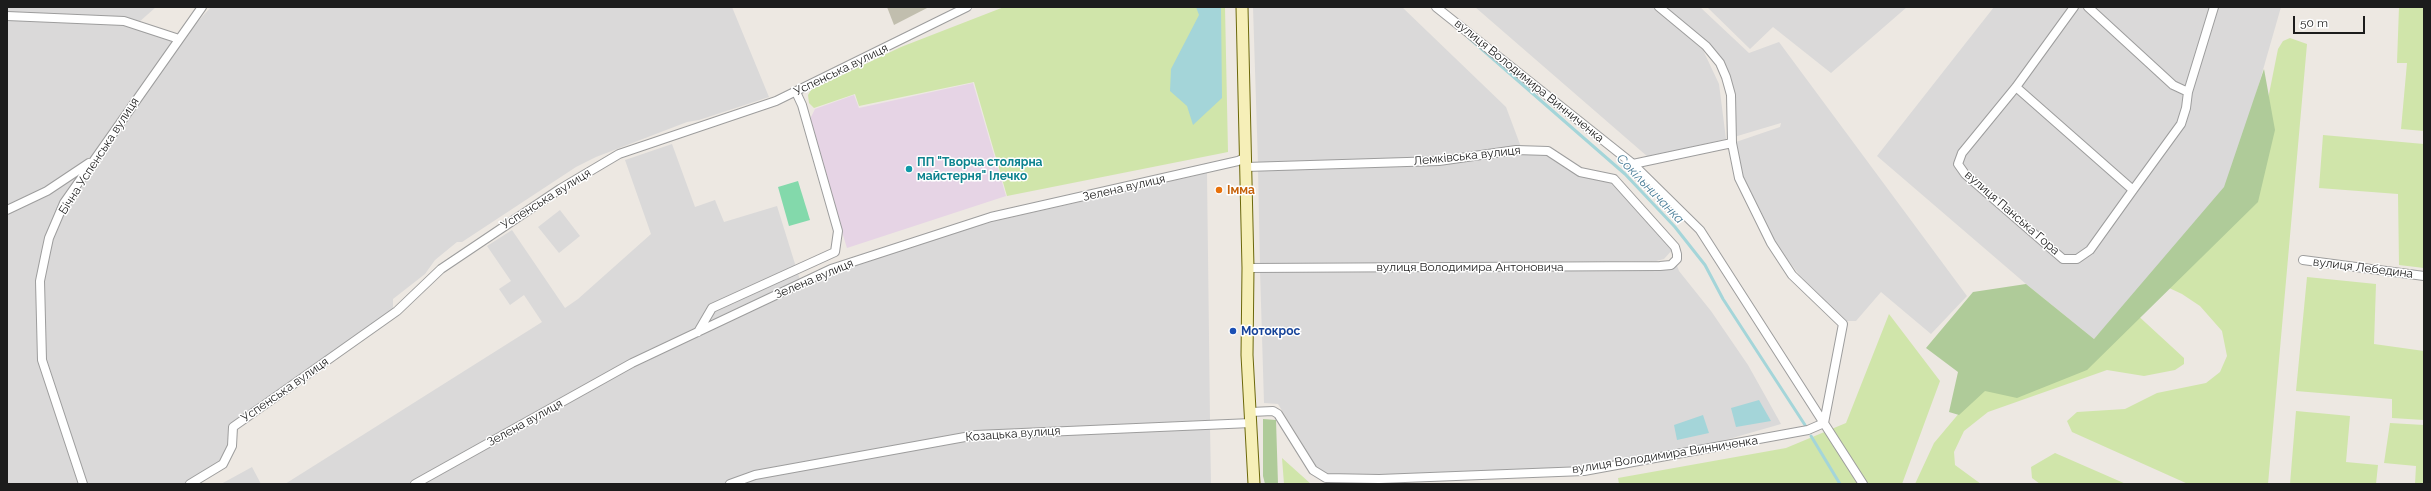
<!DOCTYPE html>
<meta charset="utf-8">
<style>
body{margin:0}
#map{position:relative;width:2431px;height:491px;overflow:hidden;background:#ede8e2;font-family:Raleway,sans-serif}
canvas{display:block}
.frame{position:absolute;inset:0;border:8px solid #1c1c1c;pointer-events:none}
.scale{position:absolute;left:2293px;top:16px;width:72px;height:18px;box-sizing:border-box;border:2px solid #1c1c1c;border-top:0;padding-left:5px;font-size:12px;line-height:14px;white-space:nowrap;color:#1c1c1c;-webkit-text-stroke:3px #fff;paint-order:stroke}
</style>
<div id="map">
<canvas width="2431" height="491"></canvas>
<div class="frame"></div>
<div class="scale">50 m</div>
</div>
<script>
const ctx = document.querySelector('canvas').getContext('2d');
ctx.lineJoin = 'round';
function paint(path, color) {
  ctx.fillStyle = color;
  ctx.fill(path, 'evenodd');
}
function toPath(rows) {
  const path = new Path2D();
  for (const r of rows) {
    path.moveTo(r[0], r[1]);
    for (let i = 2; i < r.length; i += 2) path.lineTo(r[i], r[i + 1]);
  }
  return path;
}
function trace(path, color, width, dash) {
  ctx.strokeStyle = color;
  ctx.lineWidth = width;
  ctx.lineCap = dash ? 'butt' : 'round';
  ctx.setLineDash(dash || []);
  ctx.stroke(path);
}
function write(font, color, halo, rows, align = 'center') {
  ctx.font = font + ' Raleway,sans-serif';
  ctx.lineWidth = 3;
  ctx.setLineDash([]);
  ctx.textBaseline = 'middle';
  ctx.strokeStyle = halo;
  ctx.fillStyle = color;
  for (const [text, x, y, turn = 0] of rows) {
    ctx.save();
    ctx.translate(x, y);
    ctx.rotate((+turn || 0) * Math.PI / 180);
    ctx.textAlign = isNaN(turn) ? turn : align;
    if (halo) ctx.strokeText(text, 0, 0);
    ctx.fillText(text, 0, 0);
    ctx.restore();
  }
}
paint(toPath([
 [7,7,156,7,138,23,7,13],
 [211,7,732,7,769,97,699,120,687,122,596,157,576,167,462,242,457,242,435,260,425,274,393,299,393,310,239,419,221,460,184,484,86,484,46,364,44,282,50,243,67,205,189,31],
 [1253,7,1402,7,1506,107,1521,147,1446,158,1258,164],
 [1475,7,1654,7,1703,50,1719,84,1726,139,1648,157],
 [1663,7,1700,7,1749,53,1779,42,1967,296,1931,334,1881,292,1856,321,1845,321,1801,277,1777,246,1742,177,1733,143,1780,127,1781,123,1734,137,1731,82,1718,60],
 [1707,7,1907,7,1831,73,1773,27,1750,49],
 [1994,7,2281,7,2228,192,2094,339,2026,284,1877,156],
 [7,18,124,25,174,40,93,156,45,188,7,208],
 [672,144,695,207,715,200,724,222,777,206,800,280,629,362,410,484,285,484,542,322,524,295,510,305,499,289,511,281,487,246,512,230,565,308,578,299,651,234,625,160],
 [1513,153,1544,154,1579,174,1614,184,1673,249,1664,259,1656,261,1260,264,1258,169],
 [85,167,45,242,39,355,80,484,7,484,7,215,47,195],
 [1207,173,1210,420,988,431,750,474,722,484,421,484,629,368,845,267,991,222],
 [560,210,580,236,559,253,538,227],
 [1676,263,1679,271,1711,311,1748,365,1781,424,1701,447,1584,467,1374,476,1330,475,1317,468,1278,404,1264,403,1260,270],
 [1210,426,1211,484,739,484,754,478,973,438],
 [252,467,261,484,221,484]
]), '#dad9d9');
paint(toPath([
 [973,83,1006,196,847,248,808,123,815,109,854,95,859,108]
]), '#e6d4e5');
paint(toPath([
 [887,7,929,7,894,25]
]), '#c1beae');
paint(toPath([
 [1004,7,1225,7,1228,152,1007,196,974,82,859,106,855,94,814,108,809,103,808,95,811,90,901,47],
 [2399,7,2424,7,2424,131,2401,129,2407,63,2397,63],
 [2290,38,2307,44,2268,484,2188,484,2072,432,2067,421,2077,412,2125,409,2157,393,2206,383,2220,372,2227,356,2222,331,2200,306,2182,294,2167,287,2134,312,2184,358,2184,364,2175,370,2144,376,2107,370,1988,412,1964,431,1954,452,1955,465,1981,484,1915,484,1934,443,1971,399,2036,358,2092,347,2232,194,2264,119,2278,49,2283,41],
 [2323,135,2424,144,2424,268,2399,265,2398,194,2319,188],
 [2307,277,2376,284,2374,344,2424,351,2424,420,2392,418,2392,399,2296,391],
 [1889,314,1940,381,1902,484,1619,484,1618,478,1786,448,1846,423],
 [2296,411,2350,416,2346,462,2378,465,2376,484,2290,484],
 [2390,423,2424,425,2424,484,2415,484,2416,466,2384,463],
 [2055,453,2126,484,2040,484,2032,478,2031,467],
 [1282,458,1311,484,1284,484]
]), '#d0e5aa');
paint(toPath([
 [2264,69,2275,130,2258,202,2087,370,2017,398,1985,391,1959,415,1949,412,1958,372,1926,348,1973,292,2026,284,2094,339,2224,187],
 [1263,419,1276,420,1278,484,1265,484,1263,476]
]), '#afcb99');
paint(toPath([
 [798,181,810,220,789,226,778,187]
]), '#83d9ab');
paint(toPath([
 [1196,7,1221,7,1222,98,1193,125,1187,106,1170,91,1171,69,1199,15],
 [1759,400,1771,421,1736,427,1731,408],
 [1703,415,1709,433,1677,440,1674,425]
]), '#a4d5d9');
trace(toPath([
 [1469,38,1625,174,1675,227,1705,265,1723,299,1805,425],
 [1811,436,1840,484]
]), '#a4d5d9', 3);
const minor = toPath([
 [1436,7,1633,164,1700,230,1863,484],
 [1659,7,1706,46,1720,63,1726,77,1731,95,1732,143,1739,178,1771,243,1792,275,1843,324,1824,423],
 [2074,7,2016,87,1962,153,1958,164,1965,174,2063,259,2077,259,2090,250,2133,190],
 [2088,7,2173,85,2188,92],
 [7,16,124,21,179,39],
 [2016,87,2133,190,2181,124,2186,108,2188,92,2214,7],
 [1633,164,1732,143],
 [1246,167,1439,161,1516,150,1548,151,1580,172,1614,179,1675,247,1677,254,1677,259,1671,265,1660,266,1248,268],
 [7,210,47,191,89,163],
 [2303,260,2424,276],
 [698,332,712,308,835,252,838,231,802,105,796,92],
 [1251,412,1273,411,1278,414,1313,470,1326,478,1379,479,1584,471,1808,430,1824,423],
 [83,484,42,360,40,281,46,252,49,238,64,203,202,7],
 [190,484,223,464,232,446,233,427,397,311,441,269,560,189,619,154,776,101,967,7],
 [415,484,632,363,831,269,991,217,1238,161,1246,157],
 [730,484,755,475,976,435,1251,423]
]);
const secondary = toPath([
 [1242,7,1248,268,1247,355,1254,484]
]);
trace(minor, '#9d9d9d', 10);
trace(secondary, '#6c680a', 13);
trace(minor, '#fff', 8);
trace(secondary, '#f6efb8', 11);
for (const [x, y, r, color] of [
 [909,169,4,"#0f9aa8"],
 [1219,190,4,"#e8710a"],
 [1233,331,4,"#1a4fb4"]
]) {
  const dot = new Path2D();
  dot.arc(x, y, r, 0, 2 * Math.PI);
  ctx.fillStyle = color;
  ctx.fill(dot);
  trace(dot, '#fff', 1.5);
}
write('12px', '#1c1c1c', '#fff', [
 ["Успенська вулиця",841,70,-26],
 ["вулиця Володимира Винниченка",1529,81,39],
 ["Бічна Успенська вулиця",99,156,-57],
 ["Лемківська вулиця",1467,156,-6],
 ["Зелена вулиця",1124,188,-13],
 ["Успенська вулиця",546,199,-32],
 ["вулиця Панська Гора",2012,213,41],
 ["вулиця Володимира Антоновича",1470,267],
 ["вулиця Лебедина",2363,268,7],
 ["Зелена вулиця",814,279,-23],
 ["Успенська вулиця",285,390,-35],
 ["Зелена вулиця",525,423,-29],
 ["Козацька вулиця",1013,434,-4],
 ["вулиця Володимира Винниченка",1665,455,-9]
]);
write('bold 12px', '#0d838f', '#fff', [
 ["ПП \"Творча столярна",917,162],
 ["майстерня\" Ілечко",917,176]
], 'left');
write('bold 12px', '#c56008', '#fff', [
 ["Імма",1227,190]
], 'left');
write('bold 12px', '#164399', '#fff', [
 ["Мотокрос",1241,331]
], 'left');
write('italic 13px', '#487c97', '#fff', [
 ["Сокільничанка",1650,189,46]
]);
</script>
